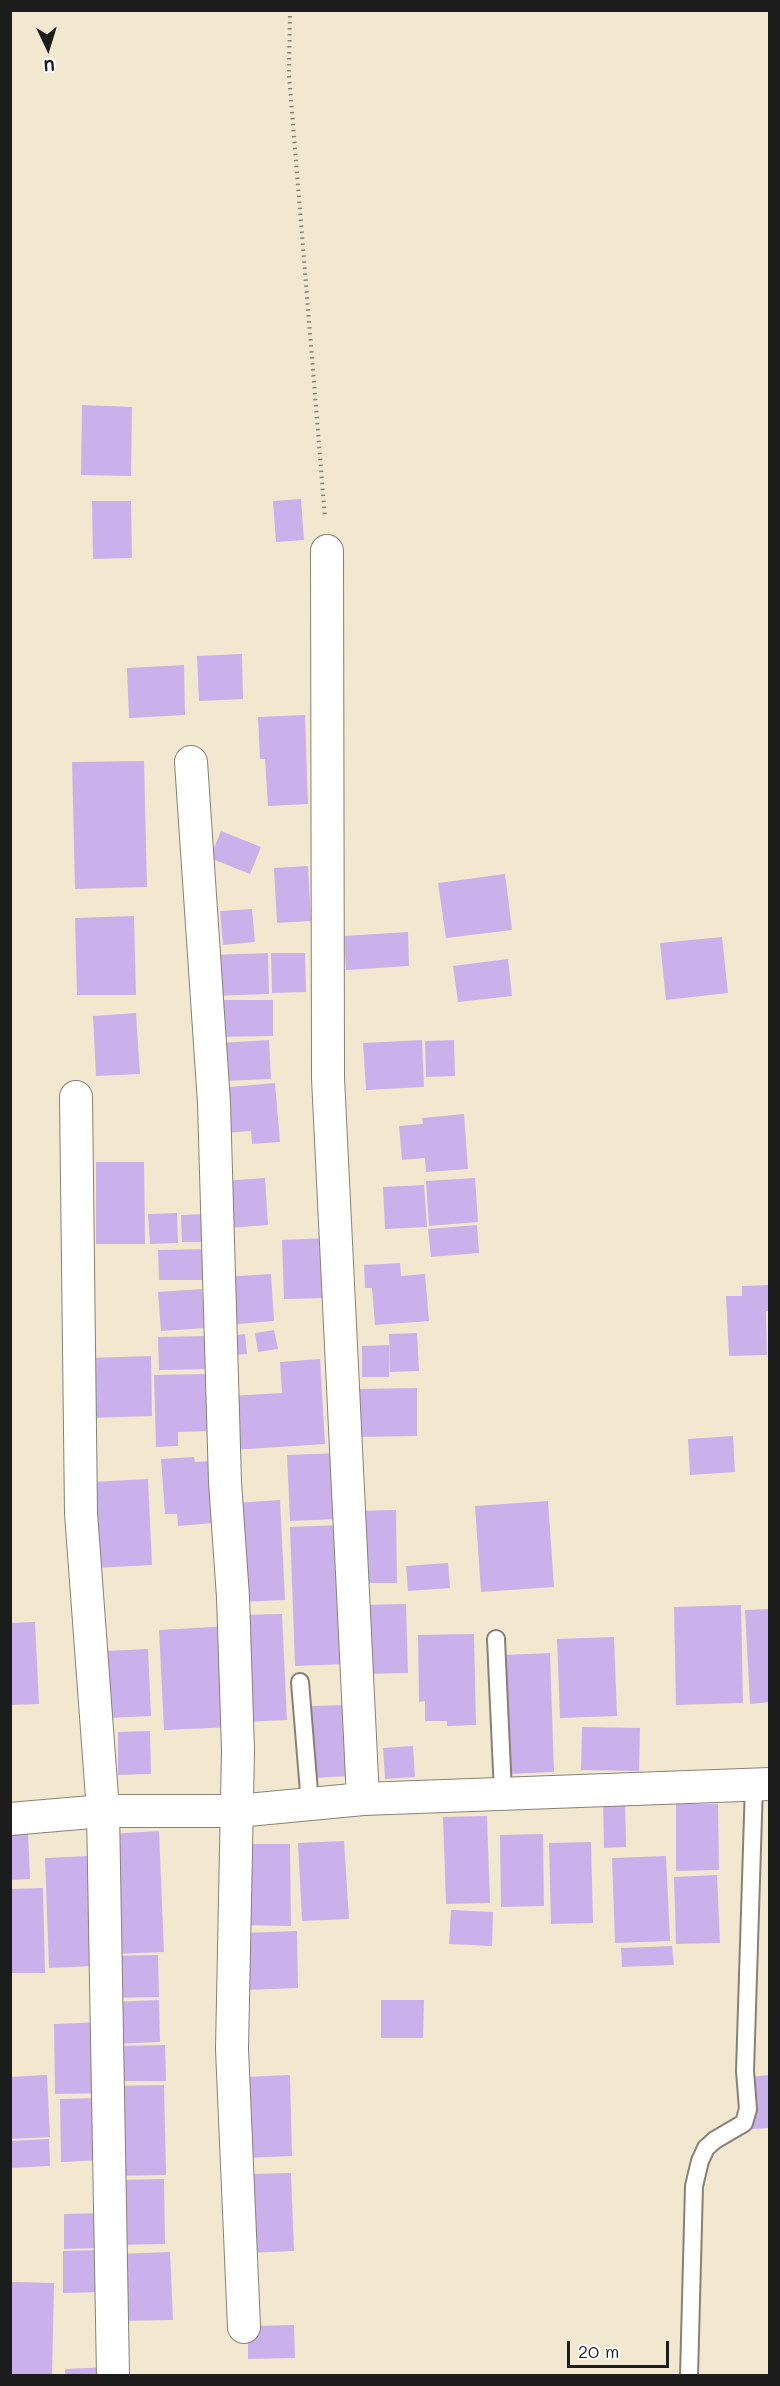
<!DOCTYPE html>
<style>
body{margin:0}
#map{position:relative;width:780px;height:2386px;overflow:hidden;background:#f2e8cf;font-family:Mali,sans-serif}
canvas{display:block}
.frame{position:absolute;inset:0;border:12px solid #1c1c1c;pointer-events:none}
.north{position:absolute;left:18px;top:18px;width:60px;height:60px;-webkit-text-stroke:4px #fff;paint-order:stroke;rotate:176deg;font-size:16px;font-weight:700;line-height:24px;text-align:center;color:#1c1c1c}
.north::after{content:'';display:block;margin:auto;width:21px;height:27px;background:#1c1c1c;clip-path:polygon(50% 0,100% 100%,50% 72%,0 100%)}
.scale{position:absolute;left:567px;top:2341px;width:102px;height:27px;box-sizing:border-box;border:3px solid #1c1c1c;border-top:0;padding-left:8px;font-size:18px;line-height:21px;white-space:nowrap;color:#1c1c1c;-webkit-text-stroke:4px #fff;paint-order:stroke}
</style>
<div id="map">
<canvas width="780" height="2386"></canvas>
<div class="frame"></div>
<div class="north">U</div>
<div class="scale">20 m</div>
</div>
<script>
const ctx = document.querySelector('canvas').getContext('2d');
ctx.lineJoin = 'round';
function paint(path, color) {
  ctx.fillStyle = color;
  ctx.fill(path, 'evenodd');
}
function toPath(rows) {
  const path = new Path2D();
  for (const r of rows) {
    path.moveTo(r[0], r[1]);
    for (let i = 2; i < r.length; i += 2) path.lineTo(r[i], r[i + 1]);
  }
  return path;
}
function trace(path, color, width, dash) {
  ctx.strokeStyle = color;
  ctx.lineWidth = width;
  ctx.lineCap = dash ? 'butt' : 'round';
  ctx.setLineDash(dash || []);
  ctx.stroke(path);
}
paint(toPath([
 [82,405,132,407,131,476,81,475],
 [301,499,304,540,276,542,273,501],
 [92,501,131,501,132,558,93,559],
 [242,654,243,699,199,701,197,656],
 [184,665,185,715,129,718,127,668],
 [305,715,308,804,268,806,265,759,260,759,258,717],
 [144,761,147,887,75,889,72,762],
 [221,831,261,847,250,874,210,858],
 [308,866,311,921,277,923,274,868],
 [505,874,512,930,446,938,438,883],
 [252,909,255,942,223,945,220,911],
 [134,916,136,995,77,995,75,918],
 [408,932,409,966,346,970,344,936],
 [722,937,728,993,666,1000,660,943],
 [268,953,269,994,214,996,212,955],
 [271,953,305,953,306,992,272,993],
 [508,959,512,996,458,1002,453,966],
 [216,1000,273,1000,273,1036,216,1037],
 [136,1013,140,1074,96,1076,93,1016],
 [269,1040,271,1079,222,1081,220,1043],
 [422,1040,424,1087,366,1090,363,1043],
 [454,1040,455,1076,426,1077,425,1041],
 [275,1083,280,1142,252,1144,251,1131,223,1133,219,1088],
 [464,1114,468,1169,426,1172,425,1158,402,1160,399,1126,423,1124,422,1118],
 [96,1162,144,1162,145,1244,96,1244],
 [265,1178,268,1225,227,1228,224,1181],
 [475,1178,478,1222,429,1226,426,1181],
 [424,1185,427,1227,385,1229,383,1187],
 [177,1213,178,1243,150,1244,148,1214],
 [207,1214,208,1242,182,1242,181,1215],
 [477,1225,479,1253,431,1257,428,1229],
 [327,1238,329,1298,284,1299,282,1240],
 [210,1249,210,1280,159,1280,158,1250],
 [400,1263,401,1276,425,1274,429,1321,375,1325,372,1288,365,1288,364,1265],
 [271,1274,274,1321,227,1325,224,1277],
 [770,1285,770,1311,766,1311,767,1355,729,1356,726,1296,742,1296,742,1286],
 [202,1289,205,1328,161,1331,158,1292],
 [274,1330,278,1349,258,1352,255,1333],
 [417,1333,419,1371,390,1372,389,1334],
 [245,1334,247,1354,230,1355,228,1336],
 [206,1336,207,1369,159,1370,158,1337],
 [389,1345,389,1377,362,1377,362,1346],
 [151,1356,152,1416,88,1418,86,1358],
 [320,1359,325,1444,233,1450,229,1396,282,1393,280,1362],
 [210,1374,212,1431,178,1432,178,1446,156,1447,154,1375],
 [417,1388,417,1436,355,1437,355,1389],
 [733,1436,735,1472,690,1475,688,1439],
 [338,1453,340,1519,290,1521,287,1455],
 [194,1457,195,1462,210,1461,214,1523,178,1526,177,1514,165,1514,161,1459],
 [148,1479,152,1565,95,1568,91,1482],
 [280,1500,285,1600,240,1602,234,1503],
 [548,1501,554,1587,481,1592,475,1506],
 [396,1510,397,1583,356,1583,354,1511],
 [341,1525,346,1664,295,1666,290,1527],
 [448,1563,450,1588,408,1591,406,1566],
 [406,1604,408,1673,360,1674,358,1605],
 [741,1605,743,1703,676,1705,674,1607],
 [770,1609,770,1702,750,1704,745,1610],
 [282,1614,287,1720,244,1722,239,1615],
 [35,1622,39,1704,10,1705,10,1623],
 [230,1626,234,1727,164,1730,159,1630],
 [474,1634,476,1725,447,1726,447,1721,425,1721,425,1701,419,1702,418,1635],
 [614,1637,617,1716,560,1718,557,1639],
 [148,1649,151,1716,108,1718,105,1651],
 [550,1653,554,1772,507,1774,503,1655],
 [346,1705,349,1776,313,1778,310,1706],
 [582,1727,640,1728,639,1771,581,1770],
 [150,1731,151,1774,118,1775,118,1732],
 [413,1746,415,1777,385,1779,383,1748],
 [625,1796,626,1847,604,1848,603,1797],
 [676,1804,718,1804,719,1870,676,1871],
 [487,1816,490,1903,446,1904,443,1817],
 [159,1831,164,1952,113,1954,108,1834],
 [28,1832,30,1879,10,1880,10,1833],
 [543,1834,544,1906,501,1907,500,1835],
 [344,1841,349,1919,302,1921,298,1843],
 [591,1842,593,1923,551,1924,549,1843],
 [241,1844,290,1844,291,1926,241,1925],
 [89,1856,94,1966,49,1968,45,1858],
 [666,1856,670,1941,615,1943,612,1858],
 [717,1875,720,1943,676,1944,674,1877],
 [43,1888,45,1973,10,1973,10,1889],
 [451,1910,493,1912,492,1946,449,1944],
 [297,1931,298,1988,245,1990,244,1933],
 [672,1946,674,1965,622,1967,621,1948],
 [158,1955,159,1997,107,1998,106,1956],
 [159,2000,160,2042,112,2044,110,2002],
 [381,2000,424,2000,423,2038,381,2038],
 [103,2022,104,2093,55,2094,54,2024],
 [165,2045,166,2081,112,2081,111,2046],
 [47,2075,50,2137,10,2139,10,2077],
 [290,2075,292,2156,245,2158,245,2077],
 [770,2075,770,2128,752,2129,749,2077],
 [164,2085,166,2175,113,2176,111,2086],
 [102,2098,104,2160,61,2162,60,2099],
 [49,2139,50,2166,10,2168,10,2141],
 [291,2173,294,2251,247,2253,244,2174],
 [164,2179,165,2244,115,2245,114,2180],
 [102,2213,103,2248,64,2249,64,2214],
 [102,2250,103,2292,63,2293,63,2251],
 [170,2252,173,2320,116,2321,114,2254],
 [11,2282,54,2283,52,2376,10,2375],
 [294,2325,295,2358,248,2359,248,2326],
 [111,2367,111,2376,65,2376,65,2369]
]), '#cbb1ec');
const service = toPath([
 [496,1639,503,1793],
 [300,1682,310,1804],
 [689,2376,694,2186,700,2161,706,2148,715,2140,744,2123,748,2109,745,2071,754,1784]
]);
const minor = toPath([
 [327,551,328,1078,363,1799],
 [191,762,214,1103,225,1482,233,1597,238,1750,232,2049,244,2327],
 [76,1097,81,1513,103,1811,113,2376],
 [10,1819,103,1811,237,1811,363,1799,770,1784]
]);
trace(service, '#878276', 20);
trace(minor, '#878276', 34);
trace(toPath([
 [290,10,289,75,325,518]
]), '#878276', 4, [1.5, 4.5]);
trace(service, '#fff', 16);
trace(minor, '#fff', 32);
</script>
